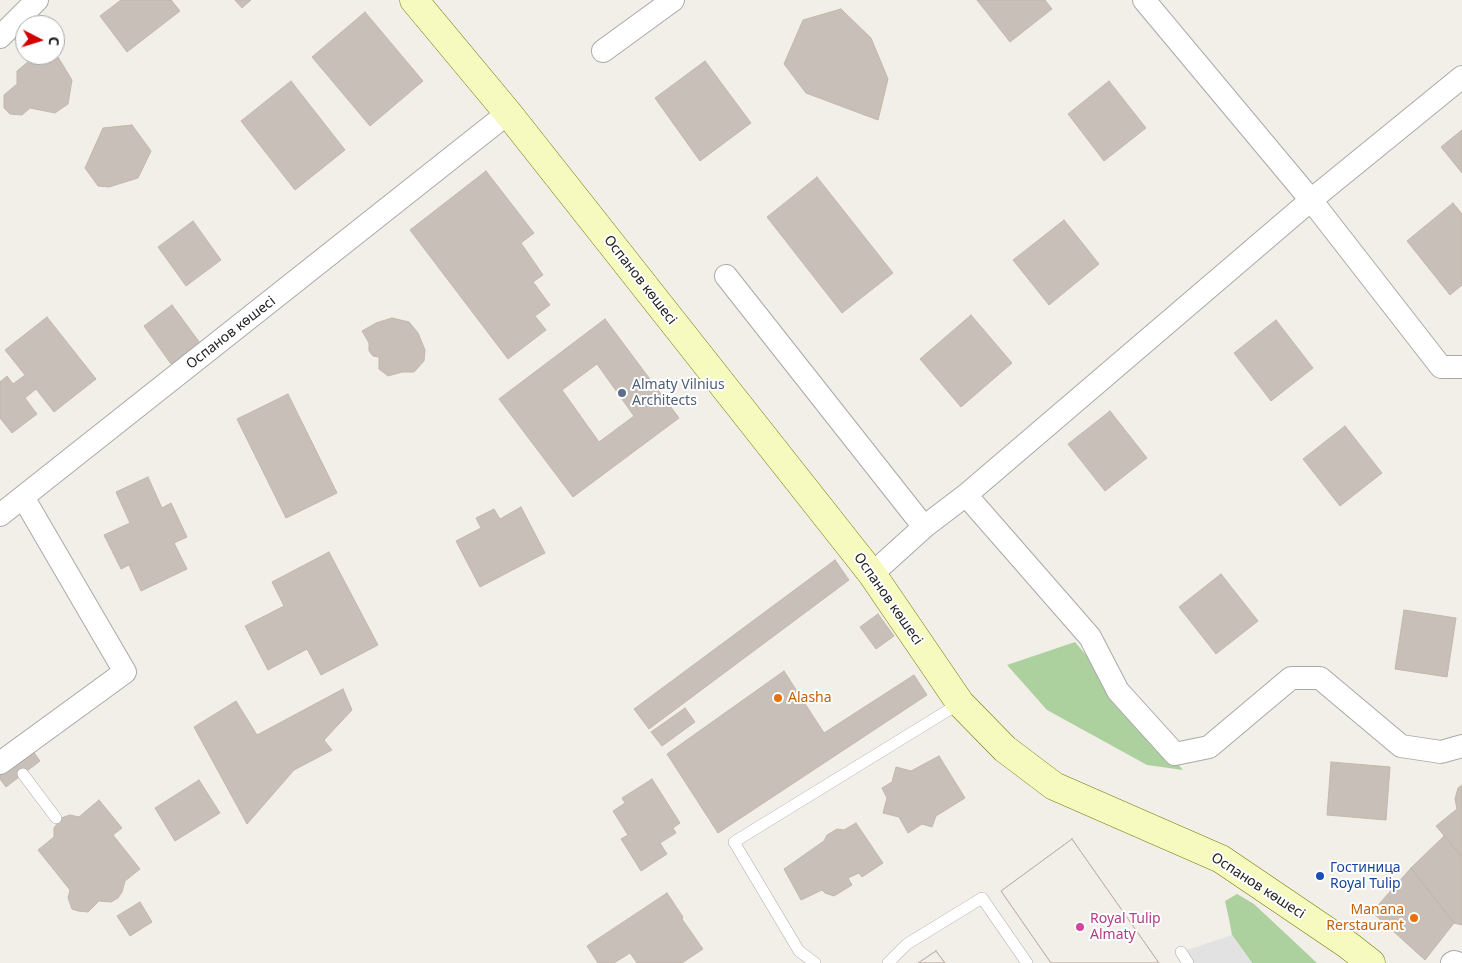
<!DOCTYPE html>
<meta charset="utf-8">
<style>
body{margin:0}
#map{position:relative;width:1462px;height:963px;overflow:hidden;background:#f2efe9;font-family:"Noto Sans",sans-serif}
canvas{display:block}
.north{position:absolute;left:15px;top:15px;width:50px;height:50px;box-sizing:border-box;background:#fff;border:1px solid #a7a7a7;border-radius:50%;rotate:95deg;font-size:14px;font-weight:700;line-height:20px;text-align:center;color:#222}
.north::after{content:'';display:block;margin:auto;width:18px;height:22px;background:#d40000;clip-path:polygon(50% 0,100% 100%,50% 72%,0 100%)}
</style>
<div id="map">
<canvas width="1462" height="963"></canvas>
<div class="north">С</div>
</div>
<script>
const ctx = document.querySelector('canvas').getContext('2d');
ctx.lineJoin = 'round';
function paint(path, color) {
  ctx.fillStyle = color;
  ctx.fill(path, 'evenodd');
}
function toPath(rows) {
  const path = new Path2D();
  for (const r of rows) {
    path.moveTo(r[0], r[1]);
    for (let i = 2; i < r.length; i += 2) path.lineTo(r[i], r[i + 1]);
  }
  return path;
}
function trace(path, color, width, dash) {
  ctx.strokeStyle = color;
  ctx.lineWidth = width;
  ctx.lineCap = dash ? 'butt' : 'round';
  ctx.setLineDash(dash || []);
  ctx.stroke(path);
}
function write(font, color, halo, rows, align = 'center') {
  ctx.font = font + ' "Noto Sans",sans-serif';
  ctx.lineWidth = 4;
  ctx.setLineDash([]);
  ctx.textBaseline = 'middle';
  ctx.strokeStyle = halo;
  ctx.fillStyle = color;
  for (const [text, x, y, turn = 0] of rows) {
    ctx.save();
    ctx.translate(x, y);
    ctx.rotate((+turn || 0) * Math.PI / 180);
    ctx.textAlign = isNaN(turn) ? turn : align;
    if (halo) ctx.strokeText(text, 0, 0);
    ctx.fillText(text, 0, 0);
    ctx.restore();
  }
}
paint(toPath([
 [1075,642,1183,770,1147,765,1047,710,1007,665],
 [1237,894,1254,904,1317,963,1252,963,1232,935,1229,919,1225,901]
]), '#add19e');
paint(toPath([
 [1232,935,1252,963,1188,963,1181,952]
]), '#e2e2e2');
const building = toPath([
 [121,0,171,0,180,11,127,52,100,16,121,0],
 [235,0,251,0,242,8,235,0],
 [977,0,1045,0,1052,9,1010,42,977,0],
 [841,9,871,38,888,79,878,120,806,93,784,64,803,20,841,9],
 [365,12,423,81,370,126,312,57,365,12],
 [36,55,58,57,72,80,68,104,55,113,30,108,22,115,10,114,4,108,4,95,17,84,17,71,36,55],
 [705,61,751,123,700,161,655,98,705,61],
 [291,81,345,150,295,190,241,121,291,81],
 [1109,81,1146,128,1104,161,1068,114,1109,81],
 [132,125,151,151,138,178,109,187,98,186,85,168,103,128,132,125],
 [1462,130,1462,173,1441,147,1462,130],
 [486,171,534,233,521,243,543,275,533,282,550,305,535,316,546,330,508,359,410,230,486,171],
 [817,177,893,273,842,313,767,217,817,177],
 [1453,203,1462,214,1462,285,1450,295,1407,241,1453,203],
 [1064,220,1099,264,1049,305,1013,260,1064,220],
 [193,221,221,260,186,286,158,247,193,221],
 [172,305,200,343,171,364,144,326,172,305],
 [971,315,1012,363,961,407,920,359,971,315],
 [47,317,96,379,54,412,36,389,25,398,37,414,12,433,0,418,0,382,7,376,13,384,25,375,5,350,47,317],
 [392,318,409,322,418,333,425,350,424,361,414,372,402,372,388,376,379,369,379,357,373,356,369,351,369,343,362,331,376,323,392,318],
 [605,319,679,418,573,497,499,399,605,319],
 [597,364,634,416,599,442,562,390,597,364],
 [1276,320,1313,368,1271,401,1234,353,1276,320],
 [288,394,337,493,286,518,237,419,288,394],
 [1110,411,1147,458,1105,491,1068,444,1110,411],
 [1345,426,1382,473,1340,506,1303,459,1345,426],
 [148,477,162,508,171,503,187,537,174,543,187,569,141,591,129,565,121,569,104,535,130,523,116,492,148,477],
 [521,507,545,553,480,587,456,541,481,528,476,518,494,509,500,519,521,507],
 [329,552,378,645,321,675,307,649,268,670,245,626,284,606,272,582,329,552],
 [835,560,849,580,649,729,634,709,835,560],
 [1221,574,1258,621,1216,654,1179,607,1221,574],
 [1404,610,1456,618,1447,677,1395,669,1404,610],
 [878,614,894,636,876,649,860,627,878,614],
 [784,671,824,733,914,675,927,695,718,833,667,754,784,671],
 [343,689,352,710,324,740,332,750,294,770,247,824,194,727,236,701,257,735,343,689],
 [685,708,695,722,662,746,651,732,685,708],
 [30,747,40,761,6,787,0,779,0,770,30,747],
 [939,756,965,798,936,816,932,827,922,824,908,833,899,817,883,813,887,798,882,788,892,782,896,767,911,771,939,756],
 [1331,762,1390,767,1386,820,1327,815,1331,762],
 [652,779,680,823,673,828,676,833,660,843,667,854,641,871,621,839,628,835,613,811,625,803,622,798,652,779],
 [199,780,220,813,175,841,155,808,199,780],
 [1462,785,1462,857,1436,826,1457,809,1455,799,1458,788,1462,785],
 [99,800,122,828,113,835,140,869,125,881,122,892,118,898,111,902,99,901,88,912,78,911,72,909,68,898,70,890,38,850,54,837,54,828,61,818,70,815,79,817,99,800],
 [856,823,883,863,862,877,859,873,848,878,852,885,834,896,825,893,822,890,801,900,784,869,824,841,827,835,837,829,844,830,856,823],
 [1444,836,1462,857,1462,925,1454,923,1411,868,1444,836],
 [1072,839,1159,963,1051,963,1001,891,1072,839],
 [1072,839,1159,963,1051,963,1001,891,1072,839],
 [1411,868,1454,923,1425,960,1372,912,1411,868],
 [667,893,683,917,682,919,703,949,682,963,637,963,630,953,614,963,598,963,587,946,667,893],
 [140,902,152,922,130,936,117,916,140,902],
 [936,951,945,963,918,963,936,951],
 [936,951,945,963,918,963,936,951]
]);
paint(building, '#c7bfb8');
trace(building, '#c4b6ab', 1);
const lane = toPath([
 [23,774,56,818],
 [1181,952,1188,963],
 [815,963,799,951,734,842,960,703],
 [888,963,907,944,982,898,1027,963]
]);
const street = toPath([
 [1144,0,1311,200,1441,367,1462,367],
 [0,37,37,0],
 [603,51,673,0],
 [726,276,924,527],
 [966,495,1090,637,1118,691,1175,754,1209,747,1291,678,1320,678,1401,746,1441,752,1462,746],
 [0,515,508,113],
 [872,574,924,527,966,495,1311,200,1462,77],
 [0,763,125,672,23,497],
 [1452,963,1454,962,1457,963]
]);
const secondary = toPath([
 [414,0,508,113,872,574,960,703,1005,749,1054,786,1221,859,1348,945,1371,963]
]);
trace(lane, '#a9a9a9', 12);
trace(street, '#a9a9a9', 24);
trace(secondary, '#707d05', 29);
trace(lane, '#fff', 11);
trace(street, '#fff', 22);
trace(secondary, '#f7fabf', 28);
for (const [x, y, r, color] of [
 [622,393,5,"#5c6f8a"],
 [778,698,5,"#e8710a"],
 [1320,876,5,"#1a4fb4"],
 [1414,918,5,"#e8710a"],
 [1080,927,5,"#d1479c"]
]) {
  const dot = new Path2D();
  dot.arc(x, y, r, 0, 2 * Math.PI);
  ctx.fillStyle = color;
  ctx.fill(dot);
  trace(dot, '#fff', 2);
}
write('14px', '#222', '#fff', [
 ["Оспанов көшесі",640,280,52],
 ["Оспанов көшесі",231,333,-38],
 ["Оспанов көшесі",888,599,55],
 ["Оспанов көшесі",1258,886,33]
]);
write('14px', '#4e5e75', '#fff', [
 ["Almaty Vilnius",632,385],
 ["Architects",632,401]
], 'left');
write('14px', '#c56008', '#fff', [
 ["Alasha",788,698],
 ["Manana",1404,910,"right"],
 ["Rerstaurant",1404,926,"right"]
], 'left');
write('14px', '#164399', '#fff', [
 ["Гостиница",1330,868],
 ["Royal Tulip",1330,884]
], 'left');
write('14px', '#b23c85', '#fff', [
 ["Royal Tulip",1090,919],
 ["Almaty",1090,935]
], 'left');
</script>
